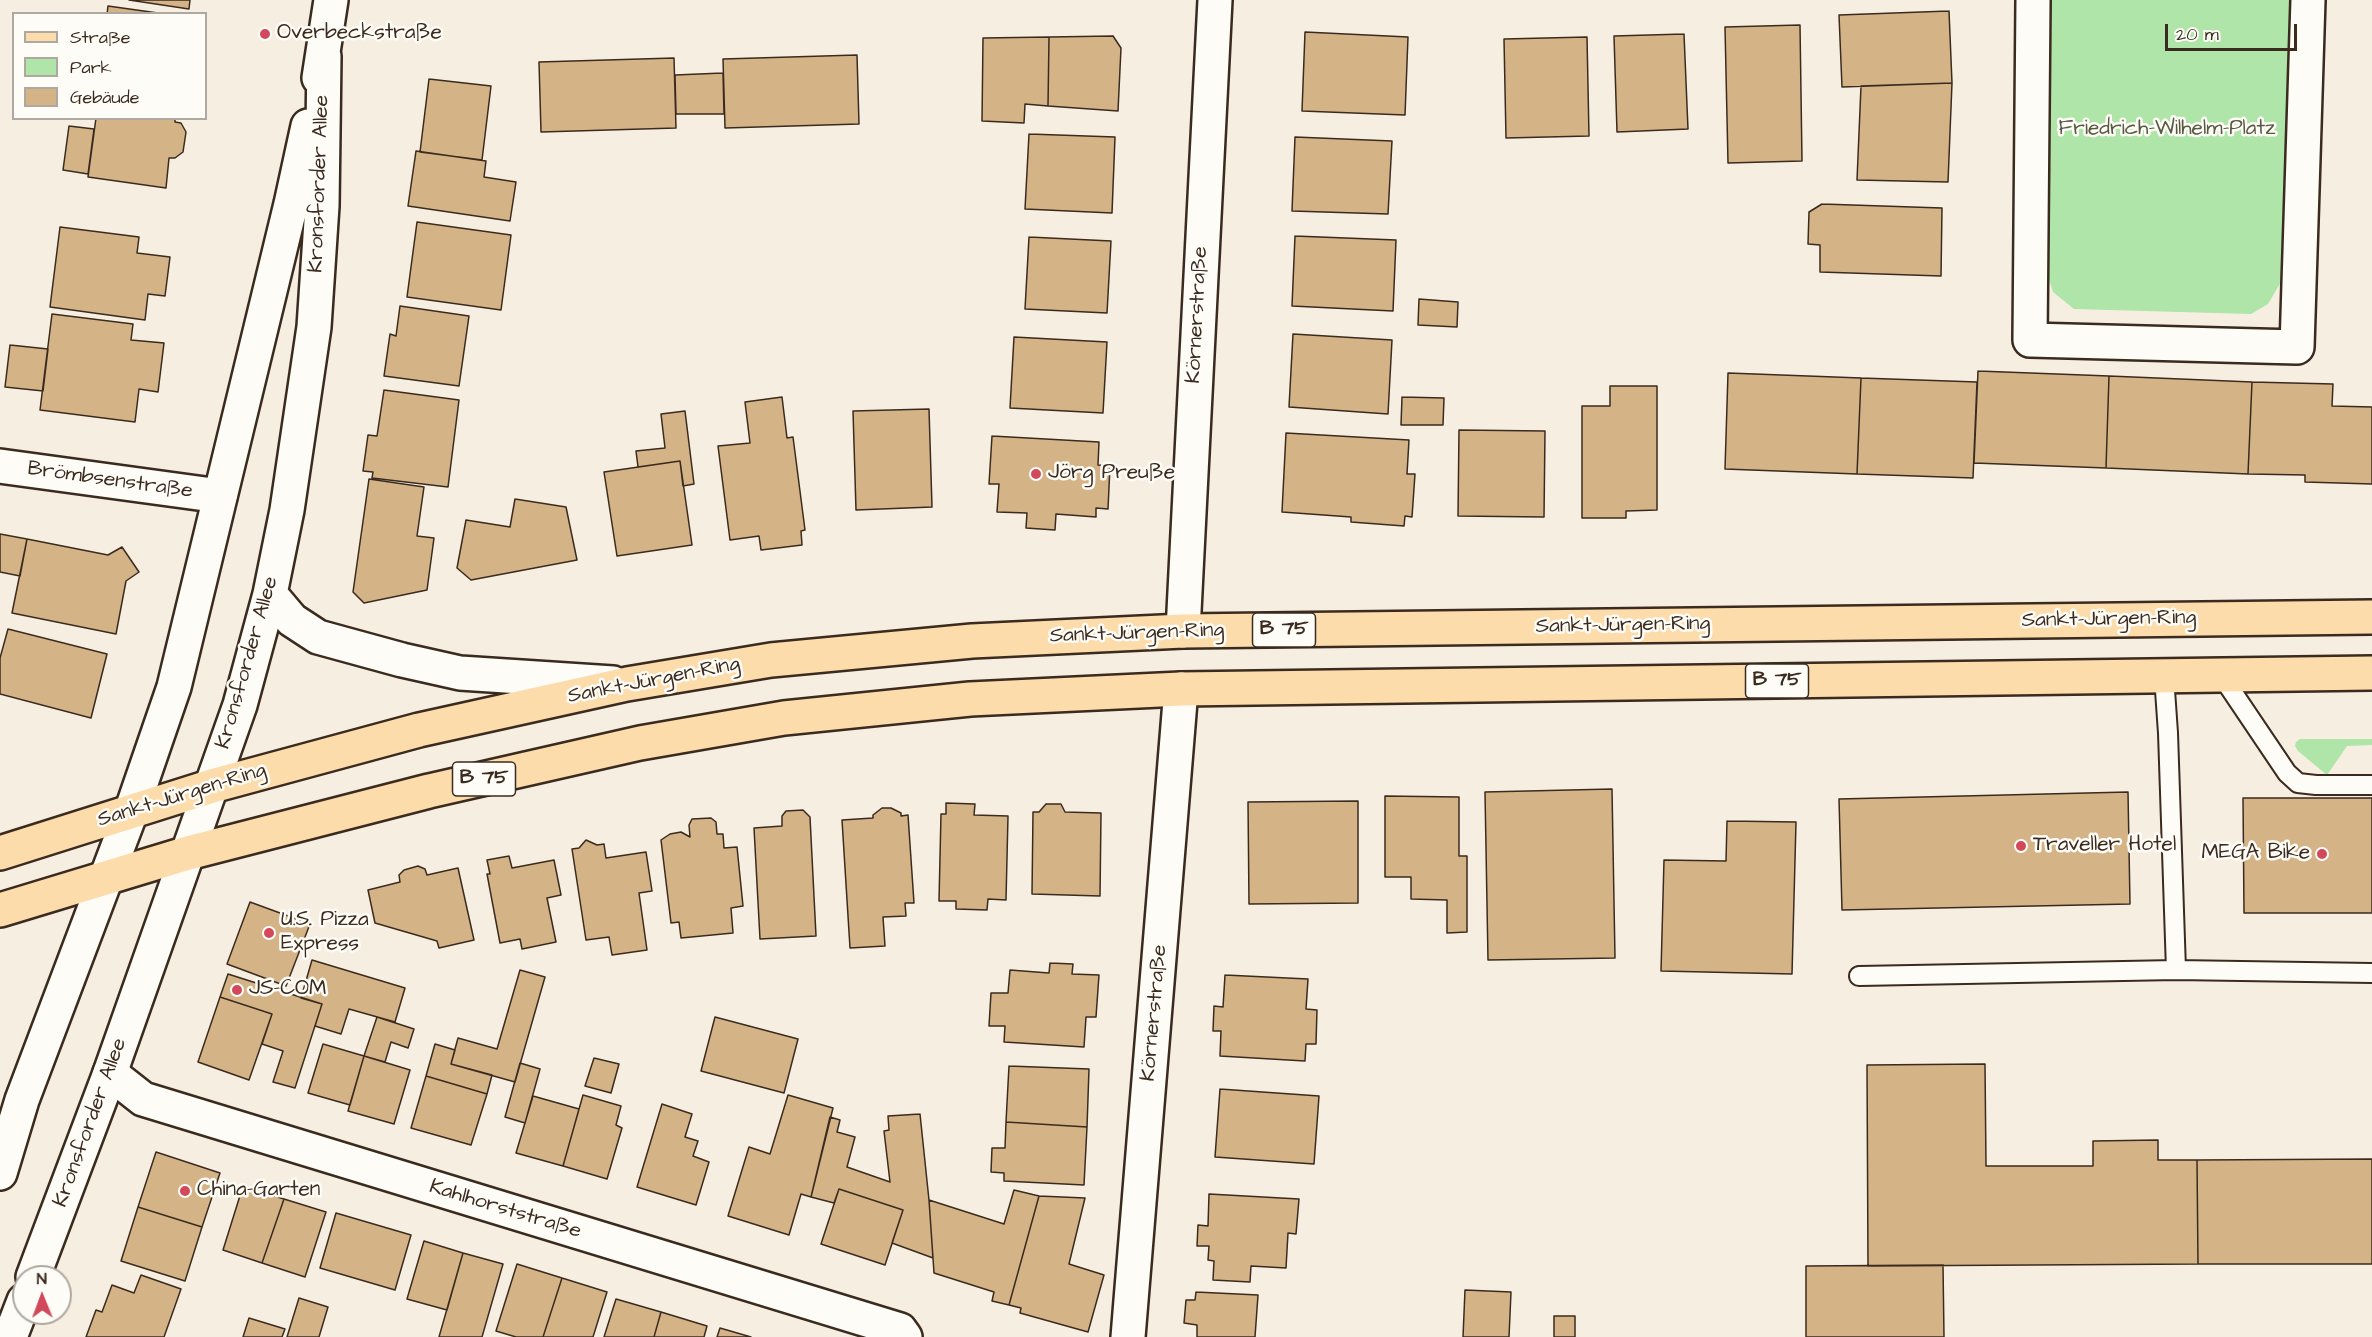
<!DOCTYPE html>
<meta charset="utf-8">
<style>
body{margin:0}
#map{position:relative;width:2372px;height:1337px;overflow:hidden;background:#f5eee1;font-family:"Architects Daughter",sans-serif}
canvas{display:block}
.legend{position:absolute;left:12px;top:12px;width:195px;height:108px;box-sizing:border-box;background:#fdfcf7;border:2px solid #afa8a0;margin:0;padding:8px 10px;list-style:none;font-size:18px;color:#3b2a1e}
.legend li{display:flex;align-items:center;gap:12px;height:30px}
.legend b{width:30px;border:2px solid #afa8a0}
.north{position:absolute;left:12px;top:1265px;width:60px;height:60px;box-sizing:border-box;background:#fdfcf7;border:2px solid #afa8a0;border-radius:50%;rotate:359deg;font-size:16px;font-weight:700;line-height:24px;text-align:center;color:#3b2a1e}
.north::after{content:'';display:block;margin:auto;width:21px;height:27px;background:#d1495b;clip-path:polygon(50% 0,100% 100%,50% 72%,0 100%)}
.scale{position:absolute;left:2165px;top:24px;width:132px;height:27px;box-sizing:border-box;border:3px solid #3b2a1e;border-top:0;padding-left:8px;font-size:18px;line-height:21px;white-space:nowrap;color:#3b2a1e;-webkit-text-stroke:4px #fdfcf7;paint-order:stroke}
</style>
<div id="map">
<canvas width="2372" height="1337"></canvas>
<ul class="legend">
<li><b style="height:8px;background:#fddcac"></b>Straße</li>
<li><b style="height:16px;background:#afe5a8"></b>Park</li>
<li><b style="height:16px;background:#d4b487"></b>Gebäude</li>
</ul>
<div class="north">N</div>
<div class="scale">20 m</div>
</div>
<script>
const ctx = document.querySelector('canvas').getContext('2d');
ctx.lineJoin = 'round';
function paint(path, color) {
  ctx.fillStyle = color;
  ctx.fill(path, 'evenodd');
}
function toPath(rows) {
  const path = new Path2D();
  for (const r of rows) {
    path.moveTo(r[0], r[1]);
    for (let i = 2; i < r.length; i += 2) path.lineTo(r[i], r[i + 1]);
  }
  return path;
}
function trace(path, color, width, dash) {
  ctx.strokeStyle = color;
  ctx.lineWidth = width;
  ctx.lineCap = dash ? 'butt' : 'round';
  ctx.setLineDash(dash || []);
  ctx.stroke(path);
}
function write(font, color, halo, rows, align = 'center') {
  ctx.font = font + ' "Architects Daughter",sans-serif';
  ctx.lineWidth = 5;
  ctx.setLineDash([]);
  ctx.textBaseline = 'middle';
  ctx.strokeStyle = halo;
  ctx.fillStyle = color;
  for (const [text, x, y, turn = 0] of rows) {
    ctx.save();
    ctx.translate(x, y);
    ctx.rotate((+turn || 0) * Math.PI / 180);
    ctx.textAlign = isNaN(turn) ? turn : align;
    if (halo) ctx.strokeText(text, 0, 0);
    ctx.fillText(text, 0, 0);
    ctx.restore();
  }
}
paint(toPath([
 [2051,0,2292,0,2281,282,2268,304,2251,314,2074,309,2053,292,2043,260],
 [2300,739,2372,739,2372,745,2347,746,2327,775,2298,751,2295,746,2296,742]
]), '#afe5a8');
const building = toPath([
 [129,0,190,0,189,9,129,0],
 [108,6,165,14,107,14,108,6],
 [1949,11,1952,83,1842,87,1839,15,1949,11],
 [1800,25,1802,161,1728,163,1725,27,1800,25],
 [1305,32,1408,37,1405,115,1302,111,1305,32],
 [1684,34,1688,129,1617,132,1614,36,1684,34],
 [1113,36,1121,48,1118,111,1048,106,1049,37,1113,36],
 [1049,37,1048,106,1025,104,1024,123,982,121,983,38,1049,37],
 [1587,37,1589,136,1506,138,1504,39,1587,37],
 [857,55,859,124,725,128,723,59,857,55],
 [674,58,676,128,541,132,539,62,674,58],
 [723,73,724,114,676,114,675,75,723,73],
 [429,79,491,86,482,160,420,152,429,79],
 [1952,83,1948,182,1857,180,1861,86,1952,83],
 [96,118,175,118,175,122,181,123,186,132,183,152,175,158,169,158,166,188,88,177,96,118],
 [69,126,94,129,88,174,63,170,69,126],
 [1029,134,1115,137,1112,213,1025,209,1029,134],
 [1295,137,1392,141,1388,214,1292,211,1295,137],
 [416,151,486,161,484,177,516,182,510,221,408,206,416,151],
 [1822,204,1942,208,1941,276,1820,272,1820,245,1808,244,1809,212,1822,204],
 [417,222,511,235,501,310,407,297,417,222],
 [60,227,139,237,137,253,170,257,165,296,148,294,145,320,50,307,60,227],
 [1295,236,1396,240,1393,311,1292,306,1295,236],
 [1029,237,1111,241,1107,313,1025,309,1029,237],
 [1419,299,1458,302,1457,327,1418,325,1419,299],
 [400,306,469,316,459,386,384,376,390,334,396,336,400,306],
 [52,314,133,324,131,340,164,343,158,392,139,389,135,422,40,410,52,314],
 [1293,334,1392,340,1388,414,1289,407,1293,334],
 [1014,337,1107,342,1103,413,1010,408,1014,337],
 [10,345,48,349,43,391,5,387,10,345],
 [1978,371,2109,376,2106,468,1974,463,1978,371],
 [1728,373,1861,378,1857,474,1725,469,1728,373],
 [2109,376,2252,382,2248,474,2106,468,2109,376],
 [1861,378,1977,382,1973,478,1857,474,1861,378],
 [2252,382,2333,384,2332,406,2372,407,2372,484,2305,482,2305,475,2248,474,2252,382],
 [1610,386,1657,386,1657,510,1626,511,1626,518,1582,518,1582,406,1610,406,1610,386],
 [384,390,459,400,448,487,372,478,373,472,363,471,368,435,377,436,384,390],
 [782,397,787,438,793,437,805,530,801,531,802,545,761,550,759,536,730,540,718,446,750,443,745,402,782,397],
 [1402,397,1444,398,1443,425,1401,425,1402,397],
 [929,409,932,507,856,510,853,411,929,409],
 [685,411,694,484,683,486,680,461,638,467,636,451,665,448,661,414,685,411],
 [1459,430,1545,431,1544,517,1458,516,1459,430],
 [1286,433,1409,440,1407,474,1415,474,1412,517,1405,516,1404,526,1351,522,1351,517,1282,512,1286,433],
 [992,436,1099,442,1098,465,1110,466,1108,509,1096,508,1096,517,1056,514,1055,530,1026,528,1027,513,997,512,999,484,989,484,992,436],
 [680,461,692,545,617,556,604,472,680,461],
 [369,479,424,487,417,536,434,538,427,590,364,603,353,592,369,479],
 [515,499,566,507,577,560,471,580,457,568,466,520,510,527,515,499],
 [0,534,27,539,20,576,0,572,0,534],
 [27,539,108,555,122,547,139,572,126,581,116,634,12,613,27,539],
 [8,629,107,654,91,718,0,694,0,658,8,629],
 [1612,789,1615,958,1488,960,1485,792,1612,789],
 [2128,792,2130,904,1842,910,1839,799,2128,792],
 [1385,796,1459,797,1459,856,1467,856,1467,932,1447,933,1447,900,1411,899,1411,877,1385,877,1385,796],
 [2243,798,2372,798,2372,913,2244,913,2243,798],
 [1358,801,1358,903,1249,904,1248,802,1358,801],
 [946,803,975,804,974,815,1008,816,1006,900,988,899,987,910,956,909,956,901,939,901,941,814,946,814,946,803],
 [1046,804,1061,804,1065,812,1101,813,1100,896,1032,894,1033,812,1039,812,1046,804],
 [882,808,891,808,901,813,901,816,908,815,914,903,905,903,906,916,883,917,885,946,850,948,842,820,873,818,873,815,882,808],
 [803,810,810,817,816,936,760,939,754,828,782,826,782,816,786,811,803,810],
 [711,818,716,822,717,834,723,834,724,848,737,847,743,906,731,908,733,933,681,938,679,922,671,923,661,840,670,834,681,832,690,837,689,825,692,819,711,818],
 [1727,821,1796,822,1792,974,1661,971,1664,860,1726,861,1727,821],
 [586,840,597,845,604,844,606,858,646,852,652,891,639,893,647,950,612,955,609,937,586,940,572,849,579,848,586,840],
 [509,856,512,868,554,860,561,895,547,898,556,942,522,949,520,939,500,943,487,874,490,874,487,860,509,856],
 [418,866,425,869,427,875,458,868,474,940,439,948,437,941,375,923,368,890,400,882,399,875,404,870,418,866],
 [250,902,310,924,286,986,227,964,250,902],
 [312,960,405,988,395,1022,349,1009,341,1034,315,1026,322,1004,301,998,312,960],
 [1050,963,1073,964,1072,974,1099,975,1096,1017,1086,1017,1084,1047,1004,1042,1005,1026,989,1026,991,993,1008,993,1010,970,1049,973,1050,963],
 [520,970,545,977,515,1082,451,1064,458,1038,497,1049,520,970],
 [228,974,322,1004,295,1088,273,1082,283,1051,262,1044,272,1014,220,997,228,974],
 [1225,975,1308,979,1306,1009,1317,1010,1316,1044,1306,1044,1305,1061,1220,1056,1221,1031,1213,1031,1214,1006,1223,1007,1225,975],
 [220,997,272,1014,249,1080,198,1062,220,997],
 [377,1017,414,1029,408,1048,391,1042,385,1062,364,1056,377,1017],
 [715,1017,798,1039,784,1093,701,1071,715,1017],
 [323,1044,364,1056,350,1105,308,1093,323,1044],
 [435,1044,455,1050,451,1064,492,1075,487,1094,426,1076,435,1044],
 [364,1056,410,1070,394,1124,348,1111,364,1056],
 [594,1058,619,1064,611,1093,585,1086,594,1058],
 [520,1063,540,1069,525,1123,505,1117,520,1063],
 [1985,1064,1986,1166,2093,1166,2093,1141,2158,1140,2158,1160,2197,1160,2198,1264,1868,1266,1867,1065,1985,1064],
 [1009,1066,1089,1069,1087,1127,1006,1122,1009,1066],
 [426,1076,487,1094,471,1145,411,1128,426,1076],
 [1220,1089,1319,1096,1314,1164,1215,1157,1220,1089],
 [583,1095,621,1106,616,1125,622,1128,607,1179,563,1166,583,1095],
 [788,1095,833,1108,811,1197,801,1194,789,1235,728,1216,749,1147,770,1154,788,1095],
 [533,1096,579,1109,563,1166,516,1153,533,1096],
 [662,1104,692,1114,685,1137,698,1141,693,1156,709,1162,696,1205,637,1187,662,1104],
 [920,1114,929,1200,933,1258,892,1243,903,1210,839,1189,834,1203,811,1197,830,1117,840,1120,837,1132,855,1137,847,1167,890,1182,884,1131,889,1130,888,1116,920,1114],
 [1006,1122,1087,1127,1084,1185,1004,1181,1004,1173,991,1172,992,1148,1005,1148,1006,1122],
 [156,1152,220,1173,202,1227,138,1207,156,1152],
 [2372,1159,2372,1264,2198,1264,2197,1160,2372,1159],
 [243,1186,284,1199,262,1263,223,1250,243,1186],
 [839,1189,903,1210,885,1265,821,1244,839,1189],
 [1014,1190,1039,1196,1009,1305,992,1301,994,1292,934,1273,929,1200,1004,1224,1014,1190],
 [1209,1194,1299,1199,1296,1234,1288,1233,1286,1268,1251,1266,1250,1282,1213,1280,1214,1261,1208,1260,1209,1246,1197,1246,1198,1225,1208,1226,1209,1194],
 [1039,1196,1085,1198,1069,1264,1104,1275,1088,1332,1020,1313,1021,1308,1009,1305,1039,1196],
 [284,1199,326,1212,305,1277,262,1263,284,1199],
 [138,1207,202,1227,185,1281,121,1261,138,1207],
 [336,1213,411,1235,395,1290,320,1268,336,1213],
 [424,1241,463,1253,447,1310,407,1299,424,1241],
 [463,1253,503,1264,482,1337,439,1337,463,1253],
 [517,1264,562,1278,543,1337,516,1337,496,1331,517,1264],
 [1943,1265,1944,1337,1806,1337,1806,1266,1943,1265],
 [141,1275,181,1289,164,1337,86,1337,96,1310,102,1312,112,1285,134,1293,141,1275],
 [562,1278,607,1292,593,1337,543,1337,562,1278],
 [1465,1290,1511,1292,1509,1337,1463,1337,1465,1290],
 [1196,1292,1258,1295,1255,1337,1197,1337,1197,1325,1184,1323,1186,1300,1195,1300,1196,1292],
 [299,1298,328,1307,319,1337,287,1337,299,1298],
 [616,1299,661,1312,654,1337,604,1337,616,1299],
 [661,1312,707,1326,704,1337,654,1337,661,1312],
 [1554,1316,1575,1316,1575,1337,1554,1337,1554,1316],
 [249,1318,285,1329,282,1337,243,1337,249,1318],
 [720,1328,751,1337,717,1337,720,1328]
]);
paint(building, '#d4b487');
trace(building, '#3b2a1e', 1.5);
const service = toPath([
 [2221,675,2287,773,2298,783,2316,785,2372,785],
 [2176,970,2372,973],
 [1859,976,2176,970,2168,733,2164,676]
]);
const minor = toPath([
 [2033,0,2030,340,2297,347,2308,0],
 [0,466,220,496],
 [1183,631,1215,0],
 [110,1073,143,1099,900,1330,905,1337],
 [1128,1337,1181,689]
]);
const secondary = toPath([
 [319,78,331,0],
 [270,594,292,620,318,637,402,660,460,673,613,683],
 [0,1173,22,1100,131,812,174,687,291,204,308,126],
 [33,1277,110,1073,240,705,270,594,287,510,314,327,322,206,324,56],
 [10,1337,24,1301]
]);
const primary = toPath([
 [0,853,212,786,419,730,627,684,771,660,972,641,1183,631,2372,617],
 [0,910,188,853,429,791,640,743,784,718,970,699,1181,689,2372,673]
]);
trace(service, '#3b2a1e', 22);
trace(minor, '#3b2a1e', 38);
trace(secondary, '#3b2a1e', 38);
trace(primary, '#3b2a1e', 38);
trace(service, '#fdfcf7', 18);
trace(minor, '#fdfcf7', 33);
trace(secondary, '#fdfcf7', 33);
trace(primary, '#fddcac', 33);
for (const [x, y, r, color] of [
 [265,34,6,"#d1495b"],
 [1036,474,6,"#d1495b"],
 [2021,846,6,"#d1495b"],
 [2322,854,6,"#d1495b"],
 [269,933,6,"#d1495b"],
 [237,990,6,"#d1495b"],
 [185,1191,6,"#d1495b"]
]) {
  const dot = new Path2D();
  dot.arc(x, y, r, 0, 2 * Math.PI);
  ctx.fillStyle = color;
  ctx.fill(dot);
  trace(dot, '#fdfcf7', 2);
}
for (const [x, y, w] of [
 [1284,630,63],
 [1777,681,63],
 [484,779,63]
]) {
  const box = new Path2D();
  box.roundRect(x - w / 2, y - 17, w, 34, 4.5);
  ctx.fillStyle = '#fdfcf7';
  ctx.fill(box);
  trace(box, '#3b2a1e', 1.5);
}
write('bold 20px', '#3b2a1e', null, [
 ["B 75",1284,630],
 ["B 75",1777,681],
 ["B 75",484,779]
]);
write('21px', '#3b2a1e', '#fdfcf7', [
 ["Overbeckstraße",277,34],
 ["Jörg Preuße",1048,474],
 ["Traveller Hotel",2033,846],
 ["MEGA Bike",2310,854,"right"],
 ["U.S. Pizza",281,921],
 ["Express",281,945],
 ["JS-COM",249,990],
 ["China-Garten",197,1191]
], 'left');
write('21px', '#585940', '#fdfcf7', [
 ["Friedrich-Wilhelm-Platz",2167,130]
]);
write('21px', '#3b2a1e', '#fdfcf7', [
 ["Kronsforder Allee",320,184,-88],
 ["Körnerstraße",1198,315,-87],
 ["Brömbsenstraße",110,481,8],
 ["Sankt-Jürgen-Ring",2109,620,-1],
 ["Sankt-Jürgen-Ring",1623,626,-1],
 ["Sankt-Jürgen-Ring",1137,634,-2],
 ["Kronsforder Allee",248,663,-74],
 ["Sankt-Jürgen-Ring",654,681,-11],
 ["Sankt-Jürgen-Ring",182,796,-17],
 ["Körnerstraße",1155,1013,-85],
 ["Kronsforder Allee",91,1123,-70],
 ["Kahlhorststraße",505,1210,17]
]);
</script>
